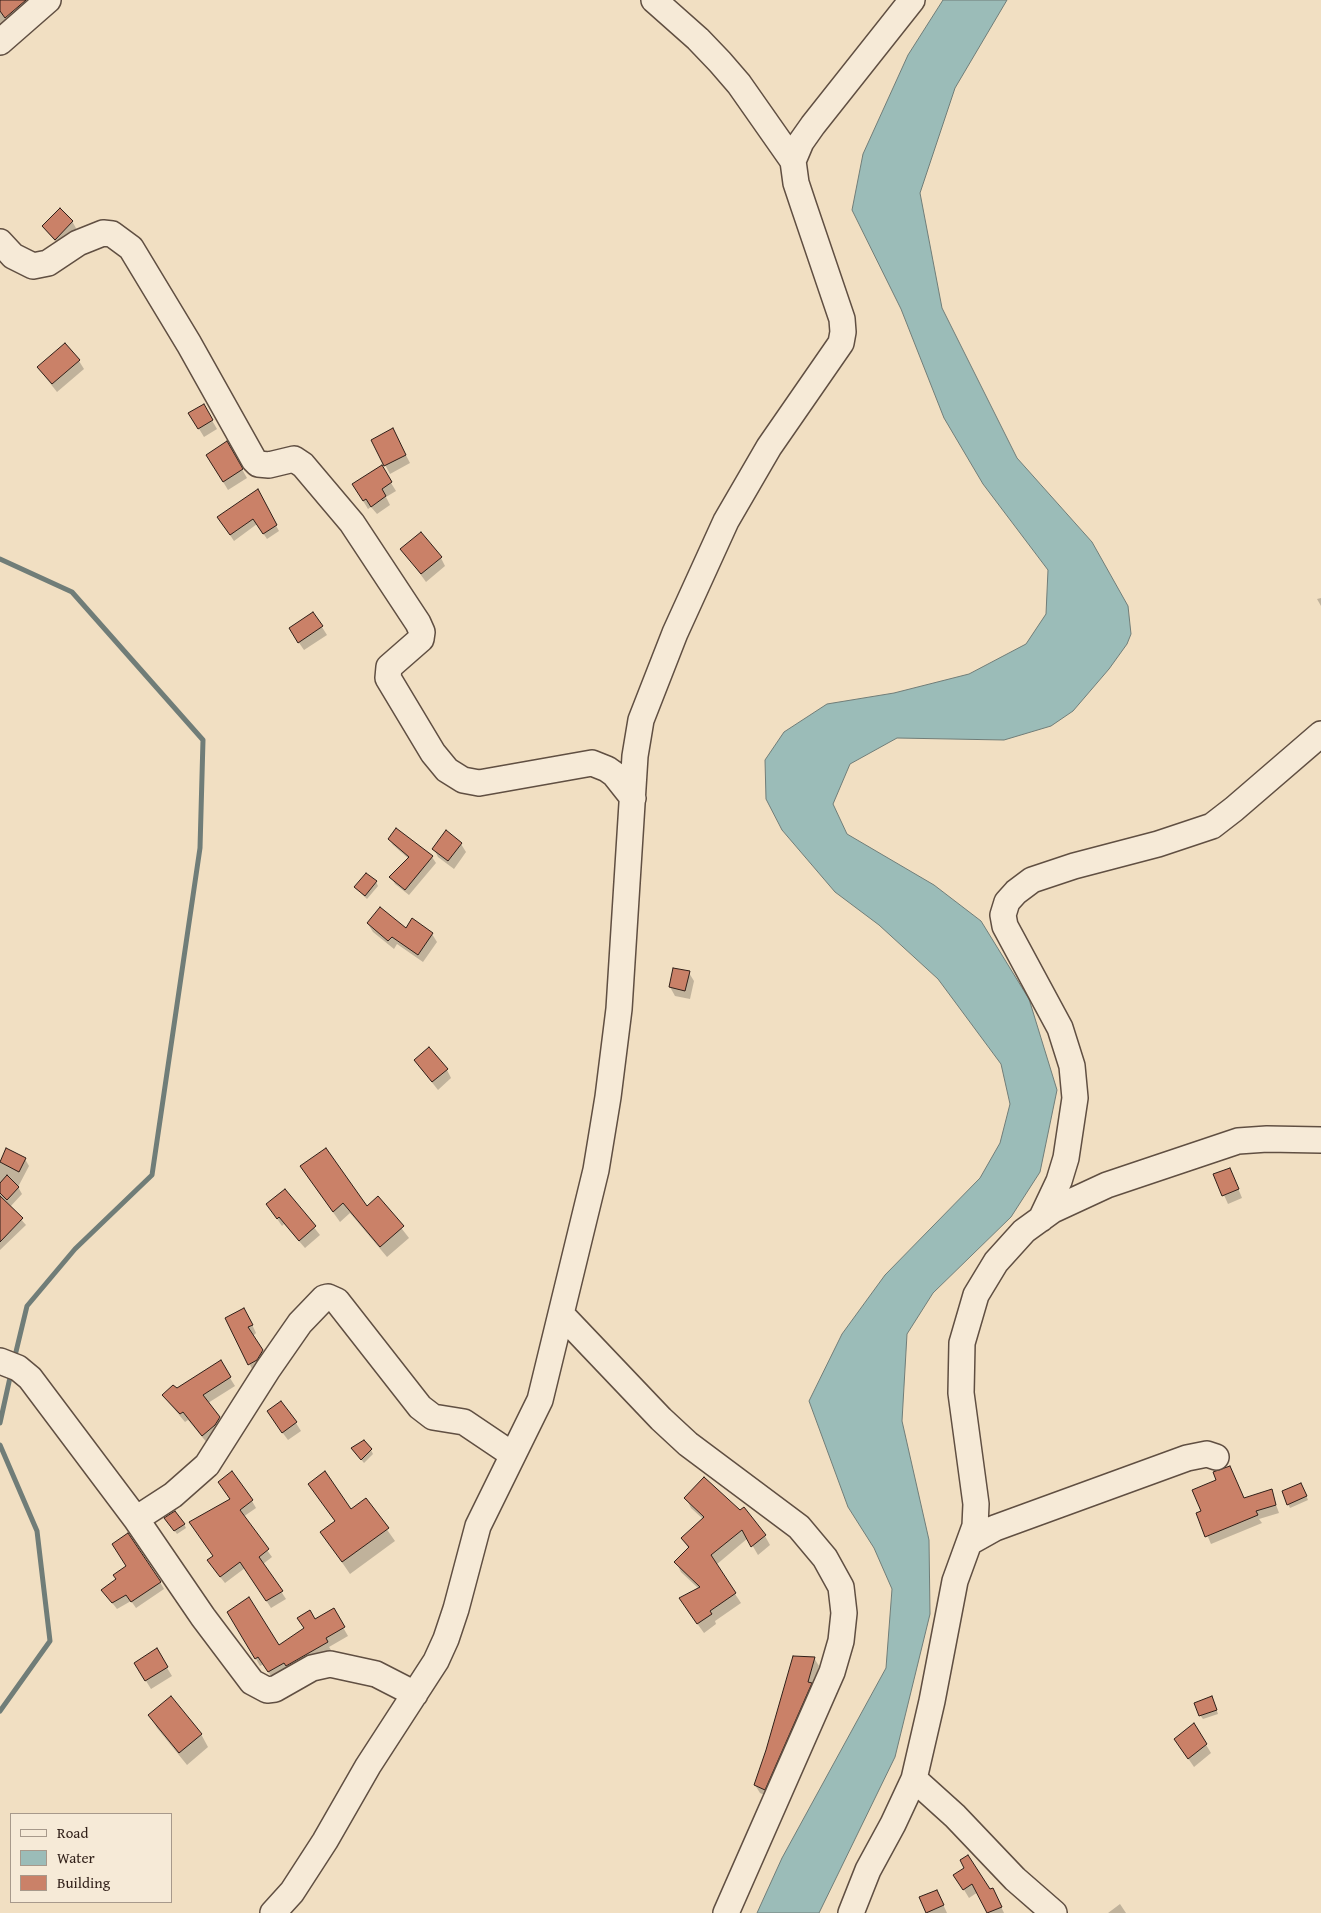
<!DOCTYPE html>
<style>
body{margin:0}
#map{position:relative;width:1321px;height:1913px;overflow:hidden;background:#f1dfc2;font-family:"Gentium Book Plus",serif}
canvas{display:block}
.legend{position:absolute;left:10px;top:1813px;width:162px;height:90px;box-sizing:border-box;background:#f6ead7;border:1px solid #a7998b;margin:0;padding:6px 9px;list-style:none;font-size:15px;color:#301f18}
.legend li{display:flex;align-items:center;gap:10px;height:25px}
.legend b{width:25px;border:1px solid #a7998b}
</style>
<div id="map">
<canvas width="1321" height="1913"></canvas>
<ul class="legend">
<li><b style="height:6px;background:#f6ead7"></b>Road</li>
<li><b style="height:14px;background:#9bbcb8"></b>Water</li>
<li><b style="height:14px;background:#ca8168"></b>Building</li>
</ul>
</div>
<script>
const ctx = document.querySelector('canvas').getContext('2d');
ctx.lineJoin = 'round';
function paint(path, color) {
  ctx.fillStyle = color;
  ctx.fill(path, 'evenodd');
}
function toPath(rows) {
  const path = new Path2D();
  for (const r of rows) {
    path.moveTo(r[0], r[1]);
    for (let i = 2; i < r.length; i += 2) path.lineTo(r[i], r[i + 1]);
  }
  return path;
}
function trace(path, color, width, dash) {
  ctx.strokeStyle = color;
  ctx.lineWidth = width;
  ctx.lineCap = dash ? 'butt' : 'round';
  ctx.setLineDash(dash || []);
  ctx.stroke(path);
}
const water = toPath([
 [943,0,1007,0,955,88,920,193,942,308,1017,458,1092,542,1128,606,1131,634,1127,644,1109,669,1073,711,1051,726,1004,740,897,738,850,764,833,804,847,834,934,885,981,921,1029,999,1057,1090,1040,1172,1011,1217,933,1293,907,1334,902,1421,929,1540,930,1614,895,1757,819,1913,757,1913,782,1858,886,1668,892,1589,874,1548,848,1507,809,1401,842,1334,885,1275,980,1178,1000,1143,1010,1104,1001,1064,938,979,879,925,835,892,782,830,766,799,765,760,784,732,827,704,894,693,969,674,1026,644,1046,614,1048,570,983,484,944,418,901,309,852,210,863,154,908,55,943,0]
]);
paint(water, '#9bbcb8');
trace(water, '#707d78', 1);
paint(toPath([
 [0,0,28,0,32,7,0,35],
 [72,221,77,230,60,247,43,227],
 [79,361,84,369,57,392,38,368],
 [203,405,217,429,204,437,190,414],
 [397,438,410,463,390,474,372,441],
 [227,443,247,478,228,490,207,455],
 [381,467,396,491,386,497,390,505,377,514,371,507,368,509,353,484],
 [257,491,279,531,267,539,257,524,234,541,222,523],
 [402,549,441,558,445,566,426,582],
 [1321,598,1321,606,1317,599],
 [313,613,327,635,304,650,295,637],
 [446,832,461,844,466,852,454,869,438,857,434,849],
 [389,839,432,857,436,863,409,895,395,884,391,877,409,859,393,845],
 [376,882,378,886,367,899,355,887],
 [368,924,432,934,437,942,423,962,397,944,394,949,373,932],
 [689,973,694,981,690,999,675,996,670,987],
 [415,1061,447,1070,451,1078,438,1090],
 [6,1149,25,1159,29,1166,18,1187,22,1194,10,1207,26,1225,0,1250,0,1162],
 [1215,1175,1234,1178,1242,1198,1228,1204],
 [308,1177,366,1208,378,1198,409,1238,387,1257,350,1213,340,1222],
 [285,1191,320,1235,305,1248,284,1224,282,1226,267,1204],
 [227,1318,249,1318,256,1333,253,1336,267,1360,254,1373],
 [220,1362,235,1386,208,1403,224,1426,208,1444,188,1420,185,1422,169,1403,164,1395,176,1390],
 [273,1420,296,1423,301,1431,288,1440],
 [371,1450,373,1454,364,1463,355,1452],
 [1229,1467,1244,1499,1271,1491,1279,1513,1259,1519,1262,1523,1211,1544,1198,1514,1203,1512,1218,1480],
 [1303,1488,1308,1500,1290,1508,1288,1504],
 [317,1496,351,1511,366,1500,395,1541,350,1574,321,1532,336,1522],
 [686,1498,765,1536,770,1545,758,1555,748,1538,716,1565,741,1603,715,1621,716,1624,704,1633,686,1608,699,1589,681,1572,676,1562,689,1549,682,1539,703,1519,691,1508],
 [231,1500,252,1501,256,1508,243,1517,272,1557,263,1564,286,1599,271,1608,245,1568,225,1583,213,1568],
 [168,1522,184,1524,186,1528,177,1534],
 [117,1580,160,1582,164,1589,136,1608,131,1601,117,1609,102,1590],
 [333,1610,348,1636,329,1647,331,1650,291,1673,273,1680,264,1664,260,1666,229,1612,278,1647],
 [156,1650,172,1676,151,1689,135,1663],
 [814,1658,819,1666,813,1687,769,1797,760,1793,755,1785],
 [1214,1702,1218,1714,1203,1719,1200,1715],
 [149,1715,201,1734,208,1747,187,1765,157,1728],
 [1194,1725,1211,1753,1194,1767,1181,1748],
 [955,1875,990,1891,997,1898,1004,1913,988,1913,978,1892,969,1898],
 [921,1898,941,1900,947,1913,927,1913],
 [1120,1904,1126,1913,1108,1913]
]), '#0003');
trace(toPath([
 [0,559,72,592,203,740,200,848,152,1175,75,1249,27,1306,14,1360],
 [0,1423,11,1373],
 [0,1445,37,1531,50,1641,0,1711]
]), '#707d78', 5);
const building = toPath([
 [0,0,26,0,5,18,0,11,0,0],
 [60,208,73,221,55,240,42,226,60,208],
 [65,343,80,360,52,384,37,367,65,343],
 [204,404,213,420,198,429,188,413,204,404],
 [393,428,406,455,384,466,371,440,393,428],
 [227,441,243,469,223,482,206,455,227,441],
 [382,465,392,482,382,489,386,496,371,507,366,499,363,501,352,484,382,465],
 [258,489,277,525,263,534,253,519,230,535,217,517,258,489],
 [421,532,442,557,421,574,400,549,421,532],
 [313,612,323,626,298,643,289,628,313,612],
 [396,828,433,856,405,890,389,877,409,857,388,839,396,828],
 [446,830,462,843,448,861,432,849,446,830],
 [366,873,377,881,365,896,354,887,366,873],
 [380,907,406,928,412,918,433,933,418,955,392,937,388,941,367,923,380,907],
 [673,968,690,971,685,991,669,987,673,968],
 [429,1047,448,1069,432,1082,414,1060,429,1047],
 [6,1148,26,1158,19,1172,0,1162,6,1148],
 [326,1148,367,1206,378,1196,404,1226,380,1247,343,1203,333,1212,300,1166,326,1148],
 [1230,1168,1239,1189,1222,1196,1213,1174,1230,1168],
 [7,1175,19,1187,7,1200,0,1193,0,1183,7,1175],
 [285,1189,316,1226,299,1241,279,1217,277,1219,266,1204,285,1189],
 [0,1196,23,1218,0,1242,0,1196],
 [244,1308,253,1325,248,1327,263,1350,257,1360,248,1365,225,1318,244,1308],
 [221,1360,231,1377,203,1395,220,1417,215,1425,202,1436,183,1412,180,1414,162,1395,173,1385,177,1388,221,1360],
 [281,1401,297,1422,282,1433,267,1411,281,1401],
 [364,1440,372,1449,361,1460,351,1448,364,1440],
 [1230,1466,1244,1498,1272,1489,1276,1505,1256,1511,1258,1515,1205,1537,1196,1513,1201,1511,1192,1490,1216,1480,1213,1472,1230,1466],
 [232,1471,253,1500,240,1510,269,1549,259,1557,283,1591,266,1601,240,1562,220,1577,207,1560,213,1556,189,1522,230,1499,218,1482,232,1471],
 [325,1471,351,1509,366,1498,389,1528,342,1562,320,1532,335,1521,308,1484,325,1471],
 [704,1477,740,1510,744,1507,766,1535,751,1547,742,1530,711,1555,736,1593,710,1611,712,1614,697,1624,679,1598,700,1587,674,1562,689,1547,681,1538,704,1517,684,1498,704,1477],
 [1301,1483,1307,1496,1287,1505,1282,1491,1301,1483],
 [175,1511,185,1524,174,1531,164,1518,175,1511],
 [128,1533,161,1582,131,1602,126,1595,112,1603,101,1590,116,1579,113,1575,126,1566,112,1544,128,1533],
 [249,1597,279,1645,304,1628,297,1618,310,1610,315,1619,334,1608,345,1627,326,1638,328,1642,286,1666,284,1663,268,1672,258,1657,255,1659,227,1612,249,1597],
 [157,1648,168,1667,145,1681,134,1663,157,1648],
 [793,1656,815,1657,808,1682,812,1683,765,1790,754,1785,766,1750,793,1656],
 [171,1696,202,1734,179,1753,148,1715,171,1696],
 [1212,1696,1217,1710,1199,1716,1194,1703,1212,1696],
 [1194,1723,1207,1744,1188,1759,1174,1739,1194,1723],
 [968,1855,990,1889,993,1888,1002,1907,987,1913,972,1884,963,1890,953,1875,964,1868,960,1860,968,1855],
 [937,1890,944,1905,926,1913,919,1897,937,1890]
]);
paint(building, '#ca8168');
trace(building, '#301f18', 1);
const minor = toPath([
 [654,0,698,39,720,62,739,84,793,161],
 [0,42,48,0],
 [0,242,13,256,33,266,48,263,78,243,103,233,112,234,131,248,189,344,254,460,258,464,269,465,294,459,303,465,352,523,418,623,422,632,421,639,389,667,388,678,433,753,447,770,463,780,479,783,592,763,607,769,614,774,633,798],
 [1041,1219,1059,1181,1066,1158,1075,1098,1072,1066,1060,1028,1005,926,1003,915,1007,902,1016,892,1032,880,1074,866,1158,844,1212,826,1234,809,1321,734],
 [562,1315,661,1419,688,1444,799,1527,825,1558,841,1587,844,1613,841,1641,832,1672,726,1913],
 [0,1361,18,1368,30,1378,136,1519,203,1617,252,1682,267,1690,275,1689,312,1668,330,1664,376,1674,415,1694],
 [136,1519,173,1495,207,1465,268,1369,300,1323,324,1298,328,1297,337,1301,420,1407,433,1417,464,1422,513,1455],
 [970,1542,995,1528,1187,1458,1207,1454,1216,1457],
 [914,1779,955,1816,1015,1879,1054,1913],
 [273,1913,292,1892,325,1841,368,1766,436,1661,446,1639,456,1609,478,1526,540,1400,596,1170,608,1097,619,1009,635,756,641,720,675,633,726,521,769,447,841,343,843,332,842,319,804,207,796,183,793,161,801,142,813,125,912,0],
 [851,1913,868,1870,893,1824,914,1779,932,1701,955,1581,975,1526,976,1504,961,1393,962,1343,976,1295,996,1262,1024,1231,1053,1210,1107,1185,1238,1141,1267,1139,1321,1140]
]);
trace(minor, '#604f42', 28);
trace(minor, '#f6ead7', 25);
</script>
